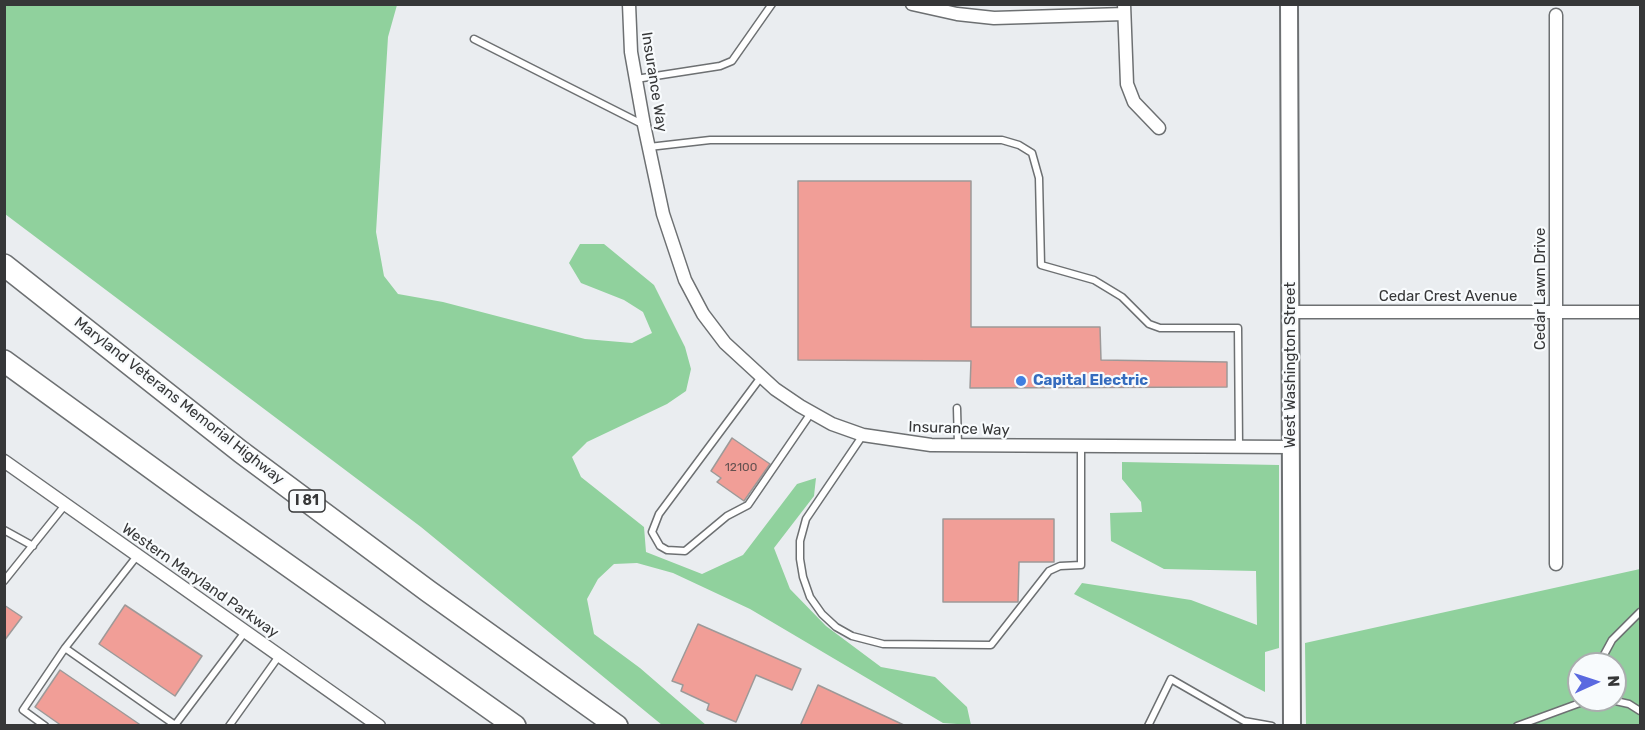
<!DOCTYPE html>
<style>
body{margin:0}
#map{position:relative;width:1645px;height:730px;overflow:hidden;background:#eaedf0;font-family:Rubik,sans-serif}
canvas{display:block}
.frame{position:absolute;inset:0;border:6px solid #363738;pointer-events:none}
.north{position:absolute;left:1567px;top:652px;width:60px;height:60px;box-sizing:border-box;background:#f8fbfd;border:2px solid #aaadae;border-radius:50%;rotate:87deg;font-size:16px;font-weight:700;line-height:24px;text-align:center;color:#363738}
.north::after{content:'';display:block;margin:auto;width:21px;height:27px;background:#5a69e0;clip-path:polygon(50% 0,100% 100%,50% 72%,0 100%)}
</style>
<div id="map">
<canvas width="1645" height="730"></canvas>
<div class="frame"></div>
<div class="north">N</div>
</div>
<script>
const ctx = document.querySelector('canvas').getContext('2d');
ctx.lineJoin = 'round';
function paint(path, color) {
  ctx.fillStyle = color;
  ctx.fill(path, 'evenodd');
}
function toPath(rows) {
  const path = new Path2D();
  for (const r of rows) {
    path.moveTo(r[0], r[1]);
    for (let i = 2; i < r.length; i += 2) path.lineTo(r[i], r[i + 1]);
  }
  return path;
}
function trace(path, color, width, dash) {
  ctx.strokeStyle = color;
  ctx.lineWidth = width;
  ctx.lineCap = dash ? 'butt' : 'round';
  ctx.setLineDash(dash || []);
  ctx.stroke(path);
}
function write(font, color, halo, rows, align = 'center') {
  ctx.font = font + ' Rubik,sans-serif';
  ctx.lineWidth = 4.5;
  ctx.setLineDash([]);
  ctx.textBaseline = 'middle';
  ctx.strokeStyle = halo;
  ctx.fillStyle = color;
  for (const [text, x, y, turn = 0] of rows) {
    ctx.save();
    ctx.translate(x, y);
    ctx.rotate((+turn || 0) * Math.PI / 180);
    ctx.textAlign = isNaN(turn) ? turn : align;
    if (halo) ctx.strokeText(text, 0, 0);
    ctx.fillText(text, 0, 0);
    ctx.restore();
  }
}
paint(toPath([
 [4,5,397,5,388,37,376,232,384,276,398,294,443,302,585,339,632,343,652,333,643,312,624,300,581,283,569,263,580,244,604,244,654,285,685,347,691,369,686,391,667,404,587,442,572,457,581,477,644,527,646,552,702,574,743,555,797,484,816,478,814,496,774,548,790,589,826,626,881,667,935,677,967,707,971,725,943,723,750,609,673,573,637,563,614,564,598,579,587,599,594,634,640,668,706,725,662,725,421,527,5,214],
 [1122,462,1279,465,1279,648,1265,652,1265,692,1074,594,1082,583,1191,600,1257,625,1256,571,1164,569,1111,541,1110,513,1142,512,1141,502,1122,479],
 [1640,569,1640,725,1306,725,1305,643],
 [1579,664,1615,664,1615,700,1579,700]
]), '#90d19d');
const building = toPath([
 [798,181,971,181,971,327,1100,327,1101,360,1227,362,1227,387,970,388,971,361,798,360,798,181],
 [732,438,770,464,744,501,717,482,721,478,711,471,732,438],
 [943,519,1054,519,1054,562,1019,562,1018,602,943,602,943,519],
 [4,605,22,617,4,641,4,605],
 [125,605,202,656,175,696,99,644,125,605],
 [698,624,801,669,792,690,756,675,736,722,707,710,709,704,681,691,683,685,672,681,698,624],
 [60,670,142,726,62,726,35,707,60,670],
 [818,685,906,726,800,726,818,685]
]);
paint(building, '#f19e97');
trace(building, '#9d9998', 1.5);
const lane = toPath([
 [474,39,644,125],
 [636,79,720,66,732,61,772,4],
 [649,147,710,140,1002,140,1019,145,1032,153,1039,178,1041,265,1094,280,1122,297,1149,324,1160,328,1238,328,1239,446],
 [761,377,659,514,652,532,660,546,667,550,685,551,727,516,748,505,811,413],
 [957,408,958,445],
 [863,435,806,519,800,541,800,559,803,577,810,597,822,614,836,627,852,636,883,644,991,645,1049,571,1060,566,1081,565,1081,446],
 [4,530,33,546],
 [4,581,65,505],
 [65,648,175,725,245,632],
 [1599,664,1612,640,1640,612],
 [1611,700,1629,704,1640,711],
 [45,726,23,710,65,648,137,556],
 [229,726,279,656],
 [1148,726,1171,679,1244,721,1272,726],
 [1517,726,1588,700]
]);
const street = toPath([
 [629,4,631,52,644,125,663,214,685,280,703,314,725,343,775,389,800,406,832,424,863,435,931,445,1291,447],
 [912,4,957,14,994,18,1124,14],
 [1124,4,1127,84,1134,102,1159,128],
 [1556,15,1556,564],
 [1291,312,1640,312],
 [4,461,379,726]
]);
const secondary = toPath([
 [1289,4,1292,726]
]);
const highway = toPath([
 [4,265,241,452,428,591,617,726],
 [4,361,201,504,515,726]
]);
trace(lane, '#6d7072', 9);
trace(street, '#6d7072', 15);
trace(secondary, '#6d7072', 20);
trace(highway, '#6d7072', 24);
trace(lane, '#fff', 6);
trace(street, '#fff', 12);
trace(secondary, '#fff', 16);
trace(highway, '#fff', 21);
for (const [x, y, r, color] of [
 [1021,381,6,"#3f7fe0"]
]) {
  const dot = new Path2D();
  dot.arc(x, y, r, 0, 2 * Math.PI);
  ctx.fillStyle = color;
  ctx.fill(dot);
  trace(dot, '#f8fbfd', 2);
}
write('12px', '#655150', null, [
 ["12100",741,468]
]);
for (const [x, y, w] of [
 [307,501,36]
]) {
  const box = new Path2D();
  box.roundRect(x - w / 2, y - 11, w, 22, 4.5);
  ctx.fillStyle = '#f8fbfd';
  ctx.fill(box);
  trace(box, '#363738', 1.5);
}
write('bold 14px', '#363738', null, [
 ["I 81",307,501]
]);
write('15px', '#363738', '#f8fbfd', [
 ["Insurance Way",654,82,81],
 ["Cedar Lawn Drive",1541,289,-90],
 ["Cedar Crest Avenue",1448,297],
 ["West Washington Street",1291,365,-90],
 ["Maryland Veterans Memorial Highway",179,401,38],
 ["Insurance Way",959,429,2],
 ["Western Maryland Parkway",200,581,35]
]);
write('bold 15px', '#366cbe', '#f8fbfd', [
 ["Capital Electric",1033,381]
], 'left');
</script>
